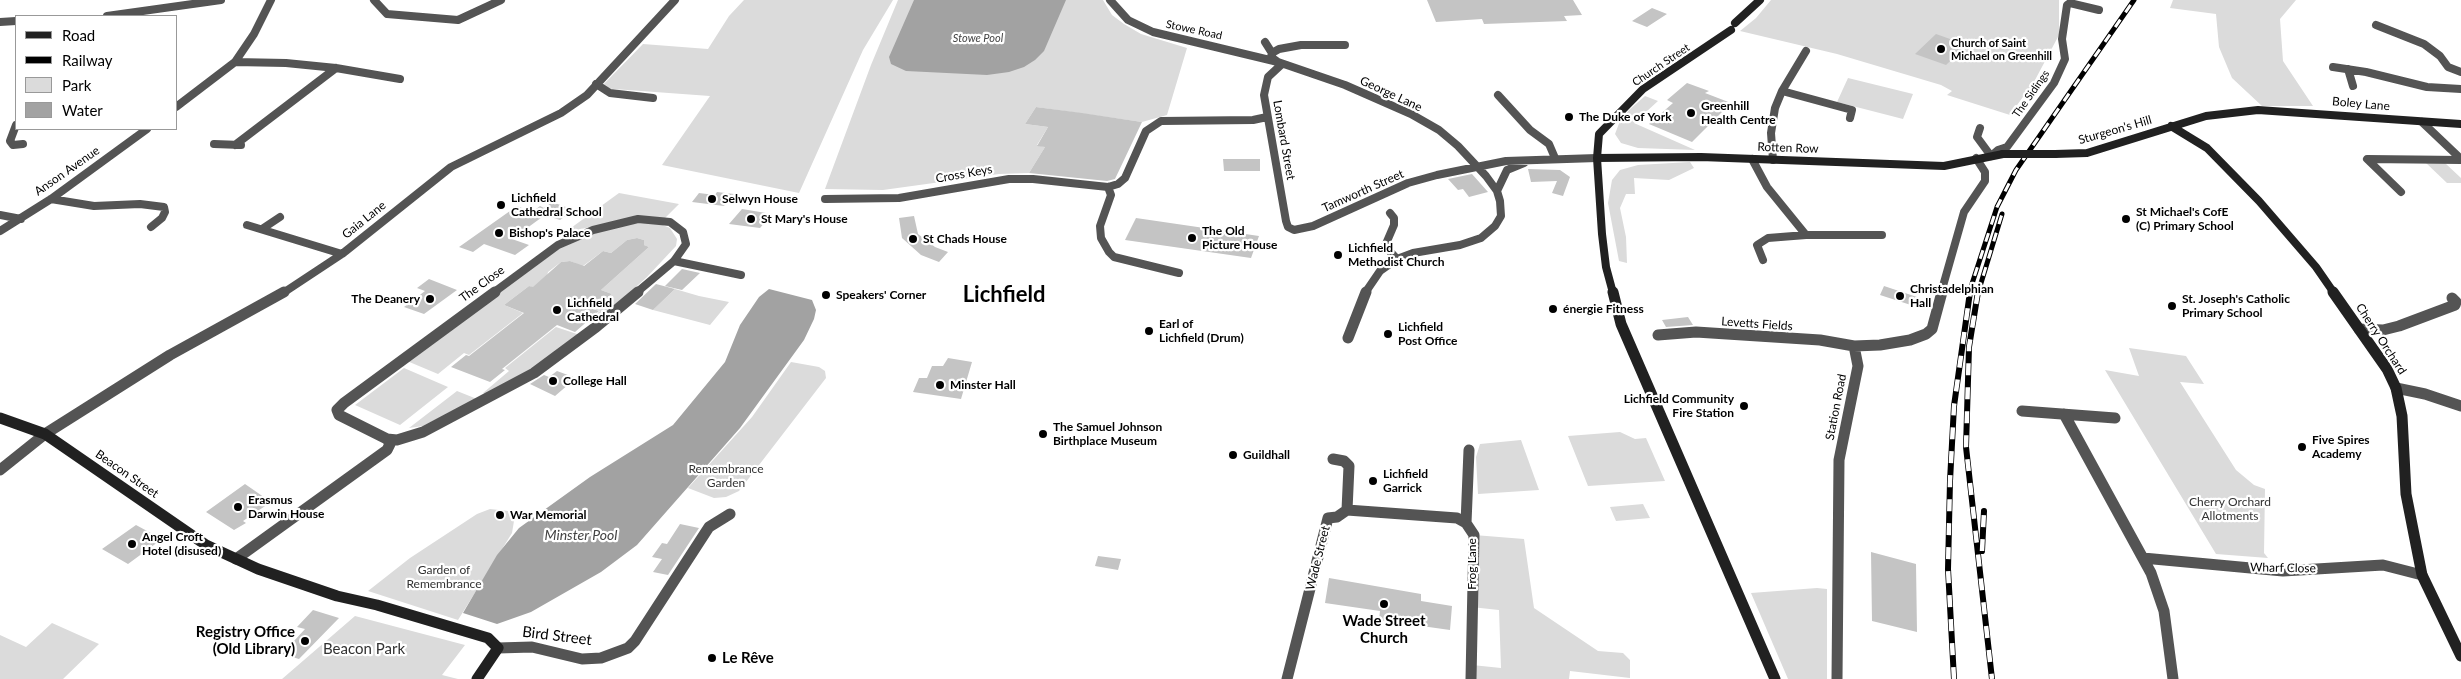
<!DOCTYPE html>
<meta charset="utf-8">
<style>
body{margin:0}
#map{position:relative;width:2461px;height:679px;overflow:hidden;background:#fff;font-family:Lato,sans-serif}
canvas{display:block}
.legend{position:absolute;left:15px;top:15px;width:162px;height:115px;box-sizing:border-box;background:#fff;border:1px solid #999;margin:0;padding:6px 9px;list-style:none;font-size:15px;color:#000}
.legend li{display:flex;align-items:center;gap:10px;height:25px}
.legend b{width:25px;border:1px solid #999}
</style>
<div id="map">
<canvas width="2461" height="679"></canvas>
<ul class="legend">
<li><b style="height:6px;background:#212121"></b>Road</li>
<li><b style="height:6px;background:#000"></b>Railway</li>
<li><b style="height:14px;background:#dbdbdb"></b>Park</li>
<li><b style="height:14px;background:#a2a2a2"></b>Water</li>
</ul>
</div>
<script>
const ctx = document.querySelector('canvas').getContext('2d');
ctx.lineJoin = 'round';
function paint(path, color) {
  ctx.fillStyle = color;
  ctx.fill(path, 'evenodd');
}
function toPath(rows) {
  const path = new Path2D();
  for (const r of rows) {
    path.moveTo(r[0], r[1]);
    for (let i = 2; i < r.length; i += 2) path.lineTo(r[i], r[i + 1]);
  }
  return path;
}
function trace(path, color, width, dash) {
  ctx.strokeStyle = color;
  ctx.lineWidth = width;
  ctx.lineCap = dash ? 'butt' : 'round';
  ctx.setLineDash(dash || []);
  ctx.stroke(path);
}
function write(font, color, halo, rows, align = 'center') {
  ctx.font = font + ' Lato,sans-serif';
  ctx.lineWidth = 4.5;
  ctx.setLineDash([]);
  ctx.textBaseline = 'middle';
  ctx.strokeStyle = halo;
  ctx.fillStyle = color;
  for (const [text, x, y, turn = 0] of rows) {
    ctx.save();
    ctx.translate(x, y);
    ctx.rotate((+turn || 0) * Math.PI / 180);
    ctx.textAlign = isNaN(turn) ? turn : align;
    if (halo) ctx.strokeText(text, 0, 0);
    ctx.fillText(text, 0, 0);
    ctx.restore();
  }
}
paint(toPath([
 [744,0,893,0,863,50,799,193,662,165,710,96,600,88,643,44,708,49,729,16],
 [898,0,1103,0,1112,15,1124,24,1141,34,1187,48,1167,115,1142,122,1036,107,1025,124,1048,127,1037,145,1045,147,1029,173,999,174,883,190,825,189,871,65],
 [1771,0,2059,0,2059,35,2035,80,2010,115,1947,95,1952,91,1941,85,1837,54,1740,31,1756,18],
 [2173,0,2296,0,2280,19,2283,61,2313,106,2262,106,2232,78,2219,47,2216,14,2170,8],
 [1848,78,1913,94,1903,119,1837,102],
 [1645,96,1658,101,1634,123,1695,150,1638,148,1621,143,1615,134,1620,121,1629,110],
 [1690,162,1694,168,1669,180,1634,178,1635,194,1626,194,1620,208,1626,237,1627,263,1619,261,1608,203,1612,180,1620,170,1638,165],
 [2426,163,2445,163,2461,178,2461,183,2447,183],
 [619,193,679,204,665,218,629,218,564,233],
 [655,222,670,228,677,239,676,246,647,277,599,320,593,317,600,311,593,309,612,294,601,290,649,247,644,245,644,240,637,238,627,240,611,253,603,251,579,269,575,268,575,263,570,261,561,262,548,272,547,276,534,288,529,286,504,305,523,313,469,355,464,353,438,374,407,361,562,246,595,231,624,224],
 [675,289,699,296,729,302,710,325,653,310],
 [556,327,580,335,535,368,486,394,483,393,509,371,505,368],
 [2129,348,2186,356,2204,384,2180,382,2236,470,2254,485,2265,489,2264,553,2268,558,2216,554,2105,370,2139,376],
 [791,362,819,367,825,371,826,378,739,491,726,497,714,498,688,488,752,417],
 [404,368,448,387,400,425,355,405],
 [457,391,477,399,423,426,409,428],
 [1620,432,1635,439,1646,438,1665,481,1588,486,1568,436],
 [1521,440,1539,490,1478,494,1476,457,1480,444],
 [1643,504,1650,518,1616,521,1610,507],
 [490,509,508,511,514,521,512,533,458,620,368,591,410,558,477,514],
 [1474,535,1524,539,1534,608,1598,651,1623,653,1630,660,1630,678,1570,671,1569,679,1471,679,1472,665,1501,668,1499,610,1471,607],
 [1817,588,1827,589,1827,679,1788,679,1751,593],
 [355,616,465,645,442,675,458,679,282,679],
 [52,623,99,644,63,679,0,679,0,635,26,647]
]), '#dbdbdb');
paint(toPath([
 [914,0,1066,0,1044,51,1035,60,1024,67,1009,72,987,75,906,71,891,64,889,57],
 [769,289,812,300,816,310,814,319,804,340,740,428,637,545,601,572,531,612,497,624,463,613,497,555,519,528,590,477,673,425,725,362,740,325,759,297]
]), '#a2a2a2');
paint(toPath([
 [1427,0,1573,0,1582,15,1564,16,1567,21,1484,24,1482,19,1436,22],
 [1652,8,1667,14,1647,27,1632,21],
 [1936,34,1967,45,1946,65,1915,54],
 [1687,83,1709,91,1705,93,1731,103,1692,142,1649,124,1673,103,1667,100],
 [1036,107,1082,113,1142,122,1115,179,1107,181,1029,173,1045,147,1037,146,1048,127,1025,124],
 [1223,159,1260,159,1260,171,1224,171],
 [1528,169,1560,170,1570,177,1563,196,1552,193,1557,181,1531,182],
 [1472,174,1488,192,1469,197,1463,189,1458,190,1448,179],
 [717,192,734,194,724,206,692,202,699,193,715,195],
 [552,202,574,210,560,220,545,215,512,239,529,245,515,255,484,244,473,252,459,247,517,206,532,212,540,206,544,208],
 [742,209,772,214,760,228,729,224],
 [914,216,918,234,935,247,948,252,939,262,921,255,902,238,899,218],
 [1136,218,1259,236,1251,258,1125,240],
 [637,238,644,240,644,245,649,247,601,290,612,294,593,309,599,311,575,332,557,325,502,369,505,370,490,382,451,367,466,355,469,356,524,313,504,305,529,286,533,287,561,262,570,261,584,266,603,251,611,253,627,240],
 [682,269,700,273,682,290,665,286],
 [429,279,457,290,424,314,404,307,425,291,417,288],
 [656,284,675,289,653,310,635,304],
 [1884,286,1920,298,1917,307,1880,295],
 [1688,317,1693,325,1666,327,1662,320],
 [948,358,972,362,961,399,913,392,919,378,927,378,932,366,943,366],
 [557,371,576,378,555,396,530,384,544,375,549,377],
 [245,484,271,502,243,521,246,523,234,530,206,512],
 [680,524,699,528,668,575,653,572,662,559,652,557,662,543,667,544],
 [136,525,162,539,128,564,102,549],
 [1871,552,1916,564,1917,632,1872,621],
 [1098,556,1121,559,1118,570,1095,566],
 [1329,578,1421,594,1421,601,1452,606,1450,630,1379,620,1380,611,1325,603],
 [313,610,339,618,299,659,282,654,305,629,297,627]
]), '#c4c4c4');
trace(toPath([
 [374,0,387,14,458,20,501,0],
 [1110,0,1128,20,1153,32,1278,62,1345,85,1411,114,1439,130,1458,146,1486,176,1497,191,1500,201,1501,216,1495,226,1481,238,1460,245,1413,253,1397,259,1380,271,1365,293],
 [107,16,221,0],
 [0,22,16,21],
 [2376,25,2424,44,2440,56,2448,67,2461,72],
 [1265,42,1272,53],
 [235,62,286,63,336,68,400,79],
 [1278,62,1271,57,1272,53,1279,49,1301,45,1345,45],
 [1282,64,1268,77,1264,95,1286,221,1288,227,1294,230,1313,226,1408,183,1437,175,1506,161,1597,158],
 [2333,67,2366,72,2427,87,2461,89],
 [2348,69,2353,86],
 [596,84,610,93,653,98],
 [1782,91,1852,110,1850,118],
 [1498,95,1530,130,1549,144,1555,158],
 [176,107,235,62,254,34,271,0],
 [2422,122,2461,159],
 [16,125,10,141,13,145,23,144],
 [1980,128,1977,137,1991,156,1998,150,2007,147,2054,83,2065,59,2062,39,2067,5,2070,3,2099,10],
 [214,144,241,145],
 [235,145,336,68],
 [1752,159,1767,187,1806,235,1882,235],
 [1773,160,1771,133,1775,108,1782,91,1806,51],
 [1108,187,1111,195,1100,226,1101,238,1109,252,1114,257,1179,273],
 [1497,191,1507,170,1524,163],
 [2401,192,2367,159,2461,160],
 [51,199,94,206,140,204,164,207,165,212,162,218,151,227],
 [825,199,899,198,1009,179,1033,179,1108,187,1118,184,1125,178,1146,131,1161,121,1253,120,1267,117],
 [1390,213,1394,218,1394,225,1385,246,1397,259],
 [0,215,21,219],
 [247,225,342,254],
 [262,229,280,217],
 [0,231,51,199,147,129],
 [1763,260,1757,245,1768,238,1806,235],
 [674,261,741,275],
 [283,293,342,254,451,167,561,113,587,95,675,0],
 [493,293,558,245,593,230,638,219,670,222,683,232,686,244,674,261,636,293],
 [1941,293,1964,212,1985,181,1985,172,1976,158]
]), '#545454', 8);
trace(toPath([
 [495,292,344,403,337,410,339,415,387,439,397,440,423,432,534,373,596,327,638,292],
 [2359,329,2383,330,2399,326,2455,305,2456,302,2452,298],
 [1658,335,1696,332,1820,340,1854,346,1880,345,1910,340,1926,334,1932,329,1942,292],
 [1348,338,1366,292],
 [2396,388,2425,394,2461,406],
 [2022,411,2115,418],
 [2064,414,2151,573,2164,611,2173,679],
 [1469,450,1466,523,1474,535,1471,679],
 [1333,459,1344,461,1349,466,1347,510],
 [0,470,45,434,170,355,284,292],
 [1347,510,1457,518,1466,523],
 [2143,558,2283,571,2383,565,2422,575],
 [236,559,387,450,390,444,387,439],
 [498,648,532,647,582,659,601,658,628,648,635,641,709,527,730,514],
 [1287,679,1328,518,1337,517,1347,510],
 [1837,679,1839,460,1858,366,1854,346]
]), '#545454', 11);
trace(toPath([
 [1735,23,1760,0],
 [2171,126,2207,148,2259,201,2316,267,2334,293],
 [2055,154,2087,153,2206,116,2258,110,2461,124],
 [1597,158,1701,157,1944,166,2003,154],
 [1613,293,1606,267,1602,234,1597,158,1599,134,1643,89,1731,30]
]), '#212121', 8);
trace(toPath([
 [1613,292,1621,324,1775,679],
 [2333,292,2387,369,2396,388,2402,416,2406,494,2422,575,2461,656],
 [0,418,45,434,206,545,258,569,337,596,377,605,488,638,498,648,477,679]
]), '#212121', 11);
const railFar1 = toPath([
 [1969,293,1997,207,2016,170,2134,0],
 [1978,293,2002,214]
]);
const rail = toPath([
 [1978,292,1969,347,1966,447,1992,679],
 [1982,551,1984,511],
 [1954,679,1948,569,1950,481,1954,406,1970,292]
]);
trace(railFar1, '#000', 5);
trace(rail, '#000', 6);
trace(railFar1, '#fff', 3, [9]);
trace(rail, '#fff', 4.5, [12]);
trace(toPath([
 [2003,154,2055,154]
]), '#212121', 8);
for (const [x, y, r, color] of [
 [1941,49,5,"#000"],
 [1691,113,5,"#000"],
 [1569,117,5,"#000"],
 [712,199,5,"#000"],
 [501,205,5,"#000"],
 [751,219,5,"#000"],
 [2126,219,5,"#000"],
 [499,233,5,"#000"],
 [1192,238,5,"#000"],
 [913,239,5,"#000"],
 [1338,255,5,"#000"],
 [826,295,5,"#000"],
 [1900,296,5,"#000"],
 [430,299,5,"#000"],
 [2172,306,5,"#000"],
 [1553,309,5,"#000"],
 [557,310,5,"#000"],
 [1149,331,5,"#000"],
 [1388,334,5,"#000"],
 [553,381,5,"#000"],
 [940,385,5,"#000"],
 [1744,406,5,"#000"],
 [1043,434,5,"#000"],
 [2302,447,5,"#000"],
 [1233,455,5,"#000"],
 [1373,481,5,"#000"],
 [238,507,5,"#000"],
 [500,515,5,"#000"],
 [132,544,5,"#000"],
 [1384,604,5,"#000"],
 [305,641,5,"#000"],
 [712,658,5,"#000"]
]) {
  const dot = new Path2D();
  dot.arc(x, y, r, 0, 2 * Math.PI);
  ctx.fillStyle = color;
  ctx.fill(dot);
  trace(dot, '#fff', 2);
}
write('11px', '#000', '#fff', [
 ["Stowe Road",1194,30,12],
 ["Church Street",1661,65,-34],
 ["The Sidings",2031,94,-55]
]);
write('italic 11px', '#434343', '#fff', [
 ["Stowe Pool",978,38]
]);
write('bold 11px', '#000', '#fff', [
 ["Church of Saint",1951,43],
 ["Michael on Greenhill",1951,56]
], 'left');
write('12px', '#000', '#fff', [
 ["George Lane",1391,94,25],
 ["Boley Lane",2361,104,5],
 ["Sturgeon's Hill",2115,130,-16],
 ["Lombard Street",1284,140,80],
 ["Rotten Row",1788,148,2],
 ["Anson Avenue",67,171,-35],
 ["Cross Keys",964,174,-10],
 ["Tamworth Street",1363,191,-24],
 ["Gaia Lane",364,220,-39],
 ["The Close",482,284,-36],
 ["Levetts Fields",1757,324,4],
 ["Cherry Orchard",2381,339,57],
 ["Station Road",1836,407,-79],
 ["Beacon Street",127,474,35],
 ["Wade Street",1318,558,-76],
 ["Frog Lane",1472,564,-90],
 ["Wharf Close",2283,568,1]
]);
write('bold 12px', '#000', '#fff', [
 ["Greenhill",1701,106],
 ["Health Centre",1701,120],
 ["The Duke of York",1579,117],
 ["Lichfield",511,198],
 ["Cathedral School",511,212],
 ["Selwyn House",722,199],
 ["St Michael's CofE",2136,212],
 ["(C) Primary School",2136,226],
 ["St Mary's House",761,219],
 ["The Old",1202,231],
 ["Picture House",1202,245],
 ["Bishop's Palace",509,233],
 ["St Chads House",923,239],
 ["Lichfield",1348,248],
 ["Methodist Church",1348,262],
 ["Christadelphian",1910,289],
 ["Hall",1910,303],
 ["Speakers' Corner",836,295],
 ["The Deanery",420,299,"right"],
 ["St. Joseph's Catholic",2182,299],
 ["Primary School",2182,313],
 ["Lichfield",567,303],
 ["Cathedral",567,317],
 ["énergie Fitness",1563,309],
 ["Earl of",1159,324],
 ["Lichfield (Drum)",1159,338],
 ["Lichfield",1398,327],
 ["Post Office",1398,341],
 ["College Hall",563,381],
 ["Minster Hall",950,385],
 ["Lichfield Community",1734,399,"right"],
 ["Fire Station",1734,413,"right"],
 ["The Samuel Johnson",1053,427],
 ["Birthplace Museum",1053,441],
 ["Five Spires",2312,440],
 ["Academy",2312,454],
 ["Guildhall",1243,455],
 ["Lichfield",1383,474],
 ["Garrick",1383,488],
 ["Erasmus",248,500],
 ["Darwin House",248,514],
 ["War Memorial",510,515],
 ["Angel Croft",142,537],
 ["Hotel (disused)",142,551]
], 'left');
write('12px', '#323232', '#fff', [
 ["Remembrance",726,469],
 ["Garden",726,483],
 ["Cherry Orchard",2230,502],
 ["Allotments",2230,516],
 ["Garden of",444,570],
 ["Remembrance",444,584]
]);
write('italic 14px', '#434343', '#fff', [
 ["Minster Pool",581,535]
]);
write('bold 15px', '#000', '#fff', [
 ["Wade Street",1384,621],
 ["Church",1384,638],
 ["Registry Office",295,632,"right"],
 ["(Old Library)",295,649,"right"],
 ["Le Rêve",722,658,"left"]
]);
write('15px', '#000', '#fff', [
 ["Bird Street",557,636,7]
]);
write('15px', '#323232', '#fff', [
 ["Beacon Park",364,649]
]);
write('bold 22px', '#000', '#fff', [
 ["Lichfield",1004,295]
]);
</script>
